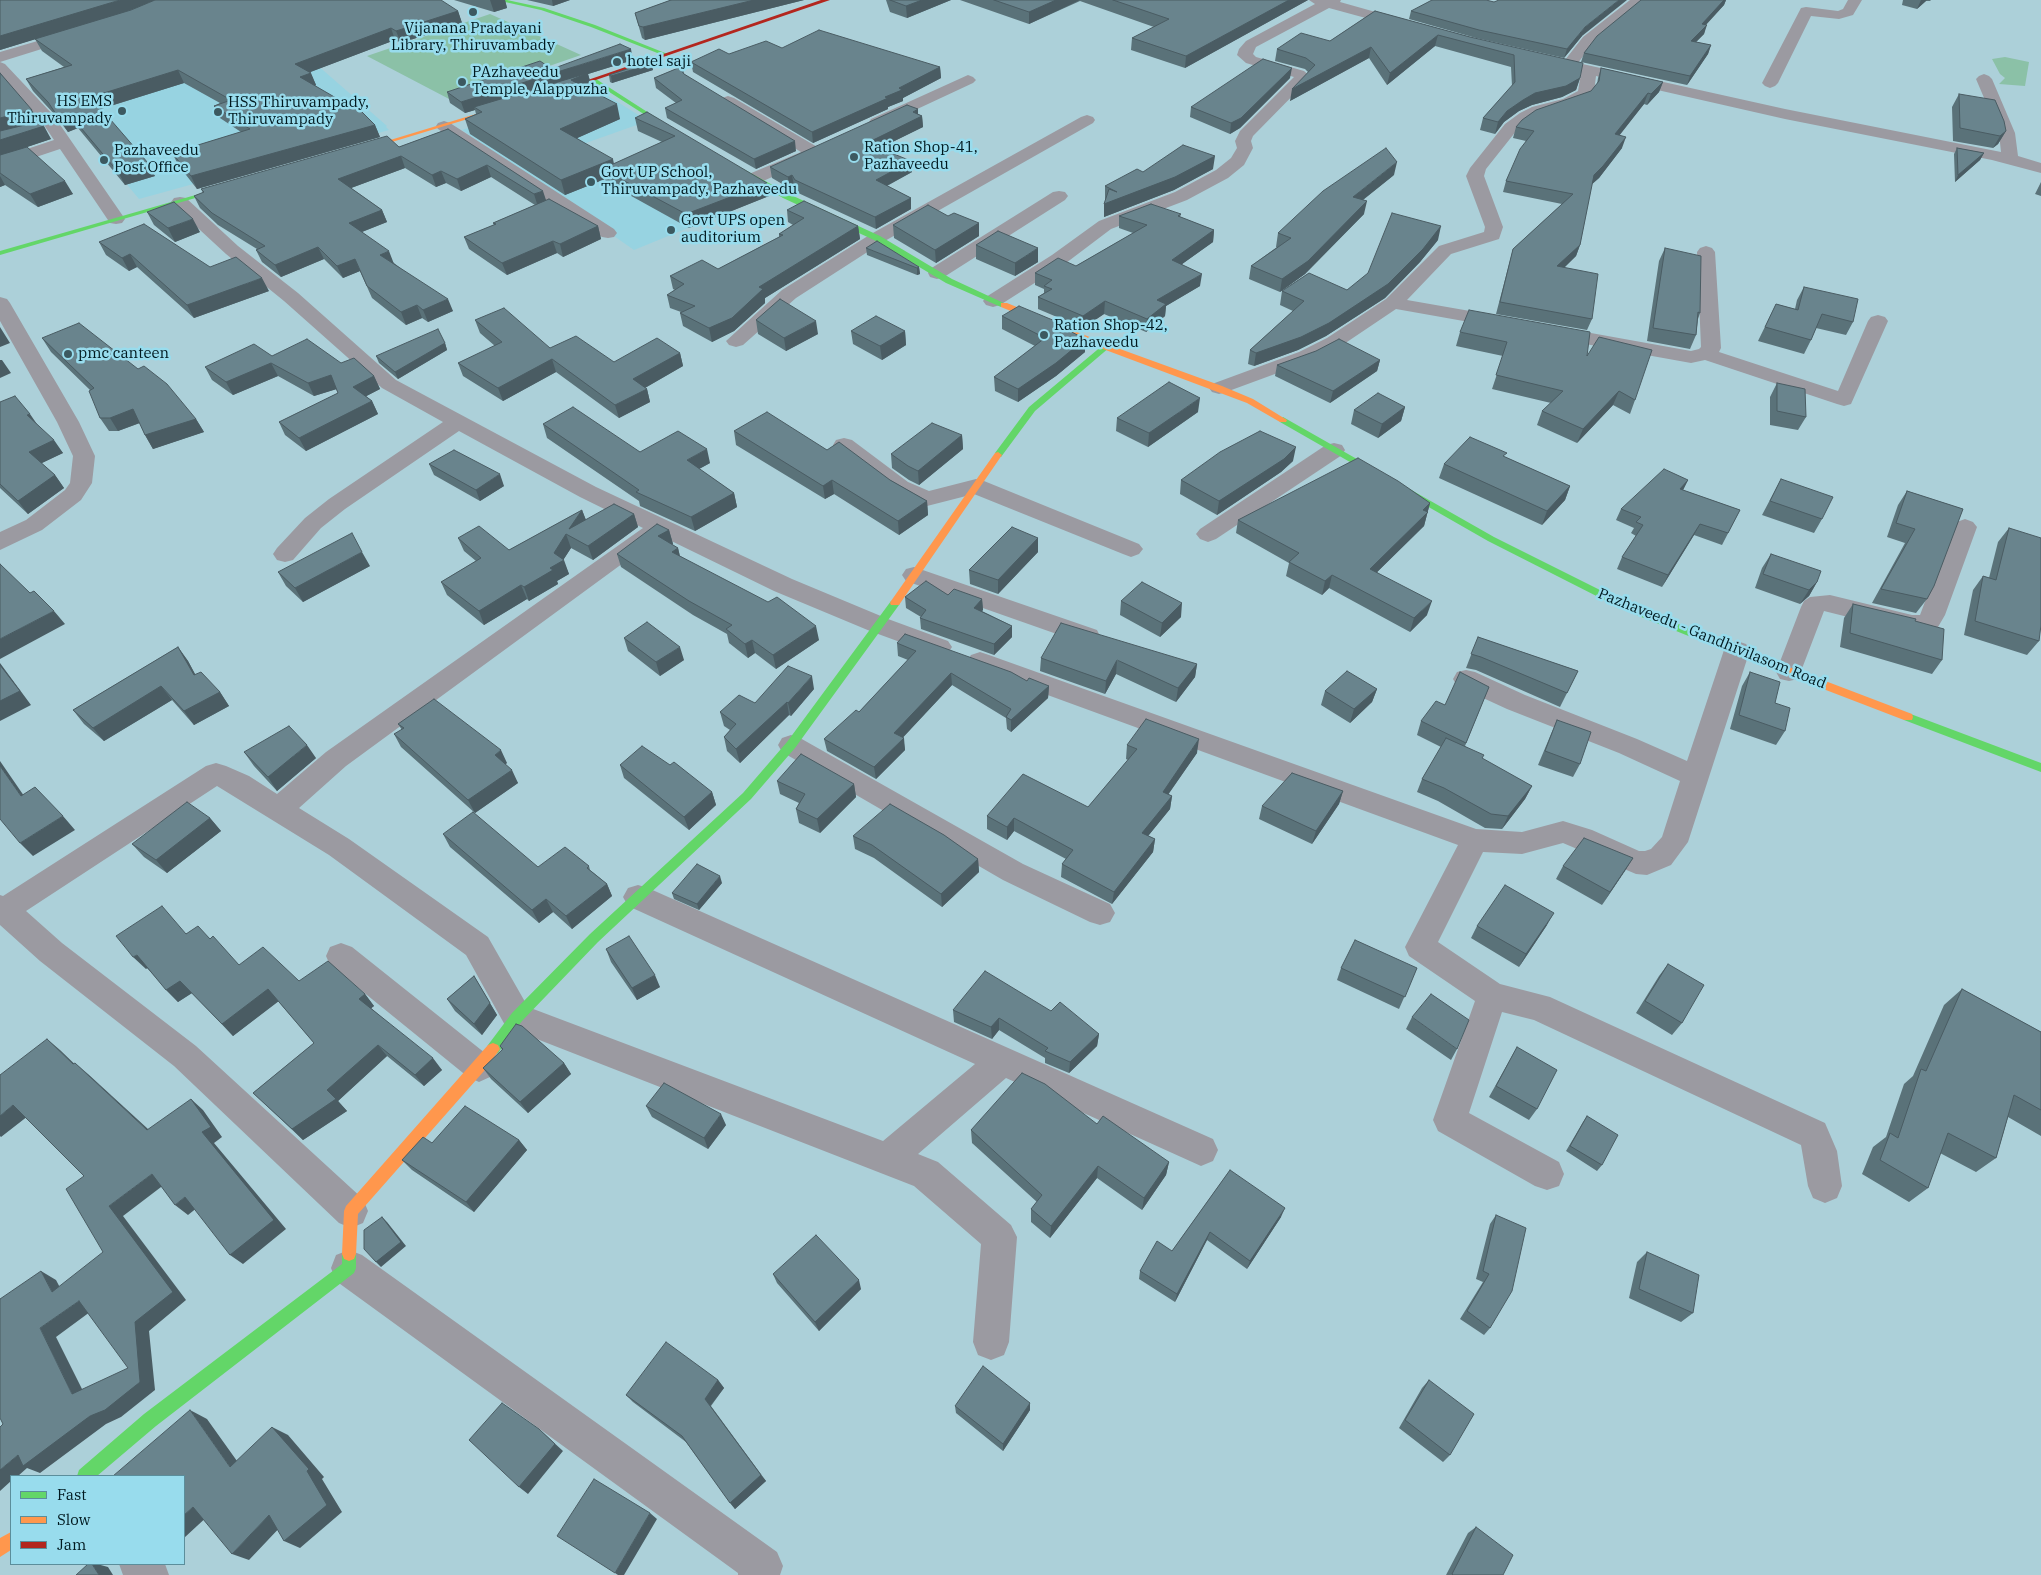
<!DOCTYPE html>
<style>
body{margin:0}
#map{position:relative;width:2041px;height:1575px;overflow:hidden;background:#acd0d9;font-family:"IBM Plex Serif",serif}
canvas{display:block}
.legend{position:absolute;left:10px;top:1475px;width:175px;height:90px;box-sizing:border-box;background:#98dced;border:1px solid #5b8e9b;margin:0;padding:6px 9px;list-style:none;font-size:15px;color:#00191f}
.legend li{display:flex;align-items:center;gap:10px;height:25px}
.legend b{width:25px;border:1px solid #5b8e9b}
</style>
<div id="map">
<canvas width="2041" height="1575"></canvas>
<ul class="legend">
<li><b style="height:6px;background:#63d668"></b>Fast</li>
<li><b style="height:6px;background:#ff974d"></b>Slow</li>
<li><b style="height:6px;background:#b3261e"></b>Jam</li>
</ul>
</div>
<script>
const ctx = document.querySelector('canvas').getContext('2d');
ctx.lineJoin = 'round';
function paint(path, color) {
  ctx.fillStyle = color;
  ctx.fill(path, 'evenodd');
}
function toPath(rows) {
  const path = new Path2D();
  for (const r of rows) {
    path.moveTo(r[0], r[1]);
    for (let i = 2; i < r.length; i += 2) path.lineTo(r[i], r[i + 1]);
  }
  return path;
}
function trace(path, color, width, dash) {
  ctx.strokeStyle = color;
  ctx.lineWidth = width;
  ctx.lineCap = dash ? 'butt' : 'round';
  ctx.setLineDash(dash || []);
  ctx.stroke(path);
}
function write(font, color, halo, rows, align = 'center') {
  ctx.font = font + ' "IBM Plex Serif",serif';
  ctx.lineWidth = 5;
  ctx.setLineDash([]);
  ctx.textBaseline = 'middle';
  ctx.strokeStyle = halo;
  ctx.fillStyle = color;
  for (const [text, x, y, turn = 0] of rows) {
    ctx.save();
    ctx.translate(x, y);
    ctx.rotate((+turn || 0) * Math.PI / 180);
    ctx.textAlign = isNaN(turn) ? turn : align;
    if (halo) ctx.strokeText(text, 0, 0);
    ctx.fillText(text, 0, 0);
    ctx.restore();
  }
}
paint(toPath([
 [308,57,387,126,386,127,389,130,139,199,45,86],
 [592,86,648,121,583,144,705,221,634,250,462,130]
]), '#97d3e1');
paint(toPath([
 [490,14,581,55,451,100,367,56],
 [2005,57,2029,62,2025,86,1999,84,2005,78,2000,74,1992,59]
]), '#8bc1a7');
paint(toPath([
 [1309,0,1341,0,1340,2,1411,22,1413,25,1411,28,1406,29,1329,8,1256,47,1253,54,1256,57,1304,71,1311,77,1253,136,1251,141,1253,148,1244,165,1228,178,1187,200,1111,229,1066,263,1000,305,993,307,986,305,983,301,986,297,1052,255,1099,221,1175,192,1216,170,1231,158,1237,148,1235,141,1240,131,1294,77,1246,63,1237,55,1239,49,1246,41,1315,4,1309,0],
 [1630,0,1646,0,1593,43,1578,63,1785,109,2001,152,1999,133,1976,79,1979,76,1984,74,1989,76,1992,79,2015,133,2018,156,2041,163,2041,173,1992,160,1785,119,1596,76,1594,92,1586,101,1574,106,1543,114,1532,119,1517,130,1486,169,1484,176,1503,227,1499,239,1451,254,1407,300,1510,318,1513,322,1510,326,1503,328,1396,309,1341,346,1313,360,1226,392,1219,394,1212,392,1209,388,1212,384,1299,352,1327,338,1386,299,1439,246,1484,232,1485,227,1466,176,1470,168,1505,124,1520,113,1532,107,1563,99,1578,91,1581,73,1540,63,1537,60,1540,57,1545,55,1565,60,1583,37,1630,0],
 [1848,0,1862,0,1853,15,1839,19,1811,16,1778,83,1775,86,1770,88,1765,86,1762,83,1801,8,1806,7,1838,11,1843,9,1848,0],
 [75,30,80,31,82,34,80,37,0,62,0,52,75,30],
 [0,62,5,64,54,116,125,219,122,223,116,224,110,223,60,149,0,169,0,158,54,140,42,122,0,76,0,62],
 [968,75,973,77,976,80,973,83,883,125,871,125,869,122,871,119,968,75],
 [728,96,734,98,819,148,821,152,819,156,812,157,810,160,761,182,755,183,749,182,746,178,749,174,801,152,722,104,720,101,722,98,728,96],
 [1087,115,1093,117,1095,120,1093,123,883,242,796,298,743,345,736,347,729,345,726,341,782,290,871,234,1081,117,1087,115],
 [444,121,450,123,614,229,617,233,614,237,608,238,602,237,438,129,436,126,438,123,444,121],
 [1059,191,1065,192,1068,196,1065,200,944,277,937,279,930,277,928,273,930,269,1053,192,1059,191],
 [180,197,186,198,238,246,298,293,396,380,596,487,792,579,888,619,948,641,952,647,948,653,939,656,930,653,870,631,774,591,659,535,656,539,346,766,299,808,349,839,488,937,528,1007,883,1141,975,1064,628,906,623,897,628,888,638,885,648,888,1213,1139,1218,1150,1213,1161,1201,1166,1006,1078,918,1154,938,1162,1011,1225,1017,1237,1009,1342,1004,1355,991,1360,978,1355,973,1342,981,1244,914,1186,506,1027,466,955,329,855,217,786,26,911,62,943,196,1046,363,1199,368,1211,363,1223,351,1228,339,1223,174,1066,40,961,0,925,0,895,3,896,206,766,216,763,226,766,249,776,277,794,326,752,643,528,580,497,459,431,345,509,321,528,293,560,285,562,277,560,273,554,277,548,305,518,329,499,443,422,382,388,284,301,226,254,174,206,171,202,174,198,180,197],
 [1706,246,1712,248,1715,252,1721,348,1719,352,1838,391,1868,321,1871,317,1878,315,1885,317,1888,321,1851,404,1844,406,1837,404,1705,360,1691,363,1552,338,1545,336,1542,332,1545,328,1552,326,1691,351,1699,349,1701,347,1697,252,1700,248,1706,246],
 [0,297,7,299,10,303,79,422,95,456,92,483,81,500,42,530,0,550,0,532,26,520,65,490,70,483,73,456,57,422,0,321,0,297],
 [844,438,852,440,908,482,929,491,976,479,984,481,1139,544,1143,549,1139,554,1131,557,1123,554,974,494,927,506,919,504,892,492,836,450,833,445,836,440,844,438],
 [1334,443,1342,445,1345,450,1342,455,1216,539,1208,542,1200,539,1196,534,1200,529,1326,445,1334,443],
 [1965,519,1973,522,1977,527,1945,615,1938,627,1923,633,1912,633,1824,611,1798,679,1789,681,1780,679,1776,672,1801,607,1804,601,1810,597,1830,595,1912,615,1920,615,1953,527,1957,522,1965,519],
 [914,567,1097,630,1100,636,1097,642,1088,645,906,581,902,575,906,569,914,567],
 [1737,641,1746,644,1750,650,1688,842,1671,865,1647,875,1636,874,1563,843,1522,854,1483,852,1438,942,1500,984,1550,997,1825,1123,1837,1151,1842,1186,1837,1198,1825,1203,1813,1198,1808,1186,1801,1145,1534,1020,1502,1012,1469,1113,1559,1162,1564,1174,1559,1186,1547,1190,1535,1186,1438,1131,1433,1120,1475,1001,1409,956,1405,947,1458,845,971,667,967,661,971,655,980,652,989,655,1476,829,1522,832,1563,821,1592,830,1639,851,1645,851,1651,849,1662,837,1680,781,1619,753,1507,709,1457,686,1453,679,1457,672,1466,670,1475,672,1525,695,1637,739,1687,761,1724,650,1728,644,1737,641],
 [791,735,800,738,1023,864,1110,904,1115,913,1110,922,1100,925,1090,922,1003,880,782,752,778,745,782,738,791,735],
 [341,943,352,947,490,1057,495,1067,490,1077,479,1082,468,1077,330,965,326,956,330,947,341,943],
 [349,1250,362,1255,777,1552,783,1566,780,1575,738,1575,738,1573,336,1281,331,1268,336,1255,349,1250],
 [119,1564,165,1564,169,1575,123,1575,119,1564]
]), '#9b9aa1');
paint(toPath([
 [496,0,507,0,544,8,595,25,670,55,665,56,591,27,541,10,496,0],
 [592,79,596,79,680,133,675,134,592,81,592,79],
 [736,165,789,194,880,236,952,279,1008,305,1001,307,946,283,874,240,783,198,734,168,733,167,736,165],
 [227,186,233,187,0,255,0,251,227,186],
 [1103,345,1110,347,1035,411,1001,457,995,457,995,453,1029,407,1103,345],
 [1283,417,1494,537,1632,606,1761,656,1762,659,1761,662,1753,662,1624,610,1488,541,1280,422,1279,420,1283,417],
 [895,600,899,601,900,603,899,605,795,748,751,799,598,942,522,1021,498,1053,493,1055,488,1053,486,1049,488,1045,512,1013,590,934,743,793,787,742,891,601,895,600],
 [1908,713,2041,763,2041,772,1904,720,1903,717,1908,713],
 [349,1247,354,1249,356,1254,356,1268,354,1273,156,1426,97,1476,77,1476,79,1470,144,1414,342,1264,342,1254,344,1249,349,1247]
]), '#63d668');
paint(toPath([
 [499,107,504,108,359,152,354,151,499,107],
 [1001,303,1007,303,1109,345,1222,386,1253,399,1287,420,1286,422,1280,422,1247,403,1103,349,1001,307,1001,303],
 [998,452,1002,455,899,605,891,605,890,603,891,601,995,453,998,452],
 [1757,655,1912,714,1913,717,1912,720,1904,720,1753,662,1752,659,1757,655],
 [493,1043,498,1045,500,1049,484,1071,358,1214,356,1254,354,1259,349,1261,344,1259,342,1254,344,1211,346,1206,488,1045,493,1043],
 [11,1532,11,1550,0,1557,0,1538,11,1532]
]), '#ff974d');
paint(toPath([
 [821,0,830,0,584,84,579,83,821,0]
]), '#b3261e');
paint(toPath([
 [0,0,458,11,462,23,401,43,395,40,310,72,316,85,315,86,375,125,380,137,197,189,179,166,172,153,241,132,220,118,214,106,220,103,184,83,101,109,155,176,125,185,78,128,68,132,55,115,33,91,26,79,64,67,42,51,35,39,0,50],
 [454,0,505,0,507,8,494,12],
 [527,0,570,0,553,6],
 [671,0,804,0,645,40,642,38,635,13],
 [886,0,951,0,907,18,890,12],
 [960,0,1308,0,1185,68,1131,50,1132,38,1154,27,1080,1,1029,24],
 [1641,0,1726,0,1724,5,1706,25,1704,34,1696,42,1711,45,1708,54,1687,85,1581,62,1584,53],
 [1903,0,1931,0,1930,1,1926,1,1917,9,1902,5],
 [1375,11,1470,37,1580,78,1576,90,1562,97,1532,105,1519,111,1504,122,1495,134,1480,130,1483,118,1512,86,1511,67,1435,46,1387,85,1369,58,1290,101,1308,72,1305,69,1275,61,1277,49,1330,41],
 [1411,11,1582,36,1564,58,1476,38,1409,19],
 [782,48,940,67,941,78,903,98,903,101,888,107,888,109,813,143,693,72,691,62,729,54],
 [633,60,588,74,592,88,589,89,620,119,577,138,614,164,662,142,638,131,635,118,647,112,769,196,689,228,606,182,605,179,565,195,470,134,465,119,476,114,475,110,465,113,450,103,447,92,552,69],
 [652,64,653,70,612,83,610,82,609,75],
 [683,66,684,74,796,151,756,169,667,118,665,108,676,103,656,88,654,78],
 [1601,68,1663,82,1659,92,1647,105,1644,104,1619,135,1622,148,1599,178,1592,184,1580,245,1576,256,1564,268,1592,319,1587,330,1496,314,1513,249,1562,204,1503,192,1506,181,1526,141,1513,138,1516,127,1591,91,1597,84,1598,78],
 [0,73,39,122,51,139,27,147,73,194,38,207,5,185,0,187],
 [1290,78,1240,128,1230,134,1190,117,1191,107],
 [1959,94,2006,131,1998,144,1993,148,1953,141,1952,107],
 [918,109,918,114,922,116,923,127,880,148,912,172,887,186,911,198,911,209,876,229,796,192,794,186,789,188,772,178,770,167],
 [448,129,546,200,598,226,601,239,563,257,557,253,507,275,469,249,464,237,494,225,493,223,535,205,491,177,461,191,446,183,436,187,405,168,351,188,382,210,387,222,362,232,394,263,453,311,428,322,422,318,406,325,372,298,360,271,343,278,324,259,281,277,262,262,256,250,257,249,218,225,200,208,194,196,203,193,201,189,399,147],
 [1957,148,1984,153,1980,160,1955,182,1954,154],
 [1213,169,1174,190,1104,217,1104,204,1106,200,1105,199,1105,186,1143,172],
 [1394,175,1363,200,1364,214,1305,274,1280,292,1249,279,1251,266,1277,247,1276,247,1278,233],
 [2041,182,2041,196,2035,194],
 [787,210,858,226,860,239,765,298,765,303,734,331,712,342,683,326,680,313,681,312,670,308,667,295,675,290,673,289,670,276,718,269,779,237,779,234,793,225,788,222],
 [147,212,200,232,175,242,154,225],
 [1181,214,1180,217,1214,230,1213,242,1182,264,1200,286,1166,306,1165,316,1146,332,1104,314,1083,328,1038,309,1038,297,1044,293,1044,289,1035,285,1035,273,1076,266,1133,233,1119,228,1119,216],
 [979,223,979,236,936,263,894,238,893,225],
 [1438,240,1420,262,1385,298,1326,336,1298,350,1254,366,1248,364,1250,350,1293,311,1280,305,1282,291,1347,290],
 [99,242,269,291,194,318,137,267,129,271,106,255],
 [976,245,1038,262,1015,276,976,259],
 [866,248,919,267,920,274,917,275,867,255],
 [1665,248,1700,313,1698,319,1696,335,1690,349,1647,341,1659,261],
 [1804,287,1853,322,1846,335,1816,328,1811,340,1804,354,1758,341,1776,304,1795,309,1797,300],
 [1002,316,1067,326,1067,330,1085,339,1085,352,1056,376,1018,402,995,391,994,377,1035,346,1002,329],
 [475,320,550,348,614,362,680,353,683,366,645,388,647,389,650,402,619,418,556,372,503,401,463,376,458,363,495,346,480,333],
 [756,320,818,334,786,351,758,334],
 [851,331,905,331,906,345,882,360,853,344],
 [1460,332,1587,356,1635,400,1630,414,1613,405,1577,443,1537,425,1542,411,1551,403,1492,389,1503,356,1456,346],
 [42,338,196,419,204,432,153,449,145,435,140,423,118,431,109,431,100,418,90,390,51,352],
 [445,343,447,350,398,379,379,363,376,356],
 [272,356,341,363,374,376,380,389,366,396,372,401,378,414,306,451,285,435,279,422,338,393,336,389,314,396,278,376,233,395,212,380,205,367],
 [1380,360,1377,371,1330,403,1275,376,1277,365],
 [1777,383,1806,417,1798,430,1770,425,1770,397],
 [0,402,39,426,63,453,41,463,55,475,64,488,28,514,0,488],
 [1405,407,1401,421,1378,438,1351,424,1354,410],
 [1198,412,1148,447,1116,431,1117,418],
 [543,424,640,452,710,463,699,469,734,493,737,507,695,531,640,506,639,501,547,438],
 [734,431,827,450,890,480,927,501,928,515,899,535,834,494,825,499,736,445],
 [962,435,963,449,919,485,909,480,892,468,891,454],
 [1505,457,1570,486,1565,500,1542,525,1439,478,1444,464],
 [1293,461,1281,472,1217,515,1180,494,1181,480],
 [429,464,504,486,480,501,434,475],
 [1781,479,1822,519,1814,533,1762,515],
 [1688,480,1683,490,1740,510,1722,545,1694,535,1662,587,1617,569,1622,557,1636,536,1631,533,1634,528,1616,520,1621,509],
 [1907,491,1963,509,1927,599,1916,613,1872,603,1905,543,1887,537,1898,505],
 [1430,503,1424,526,1377,572,1427,615,1410,632,1329,588,1322,595,1286,576,1289,563,1236,533,1238,520],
 [582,510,586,520,634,514,638,527,593,560,571,548,563,560,569,574,557,581,558,584,529,601,527,599,484,625,447,595,441,582,476,561,464,551,458,538,509,550],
 [2009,528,2039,641,2027,655,1964,635,1973,590,1983,576,1989,578,1998,542],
 [669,530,673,544,672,545,678,548,680,556,819,640,776,669,755,653,748,658,729,643,727,634,693,615,621,567,617,554],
 [1038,538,1038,552,998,594,970,584,969,570],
 [1771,554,1817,582,1809,596,1800,604,1755,588,1762,568],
 [370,566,303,602,286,586,278,572],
 [948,595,982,599,983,610,982,611,1012,626,1012,637,994,655,921,629,920,618,921,617,906,608,905,597],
 [1121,601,1181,617,1160,637,1120,615],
 [1853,604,1915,621,1942,660,1932,674,1840,647,1844,618],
 [1478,637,1578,671,1560,707,1476,670,1466,668],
 [624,638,684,660,660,676,628,651],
 [897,643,1027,681,1049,686,1048,698,1011,732,1007,729,1006,718,952,685,903,737,905,750,876,779,827,751,824,739,859,712,908,660,898,656],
 [178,647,188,661,195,674,220,692,229,706,194,725,172,700,104,741,84,724,73,710],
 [1041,658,1197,664,1195,677,1176,702,1116,674,1105,694,1040,671],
 [1750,672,1775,703,1785,731,1776,745,1730,729,1742,686],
 [1489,687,1465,746,1482,759,1532,786,1525,799,1502,829,1485,828,1438,801,1417,792,1422,779,1441,747,1417,735,1421,721,1445,705],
 [814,689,791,716,789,715,740,763,727,751,724,737,730,730,724,726,720,712],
 [1377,689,1372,702,1350,723,1321,705,1325,691],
 [1557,720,1580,764,1573,777,1538,765,1551,734],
 [398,724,507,763,505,764,518,783,475,813,401,747,394,734,402,730],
 [1127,745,1197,753,1168,794,1172,796,1170,809,1148,836,1155,839,1153,852,1112,904,1061,877,1062,864,1066,859,1014,831,1007,840,987,829,987,816,1088,807,1128,760,1126,759],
 [244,752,316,758,277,791,254,766],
 [620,765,670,765,712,792,716,805,689,830,624,778],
 [777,781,854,784,856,797,820,833,799,823,796,809,799,803,780,794],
 [1343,791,1339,804,1312,844,1259,819,1262,806],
 [210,818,221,831,167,873,144,857,132,844],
 [443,834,538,867,589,866,590,870,607,884,612,896,572,929,553,912,539,923,450,847],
 [853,836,978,859,979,872,942,907,874,858,855,849],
 [1633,858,1602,905,1556,879,1563,866],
 [722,883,699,910,674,899,672,893],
 [1547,925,1519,967,1471,938,1477,926],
 [186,933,210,939,239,965,299,981,365,994,374,1006,371,1008,442,1070,424,1086,387,1056,338,1101,347,1111,303,1140,253,1093,314,1043,278,1001,233,1036,192,993,178,1002,147,968,146,969],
 [606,949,660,987,637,1000,611,962],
 [1668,964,1682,1023,1672,1035,1636,1013,1659,976],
 [1341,968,1417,968,1399,1009,1337,980],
 [474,976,497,1015,482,1035,455,1011,447,999],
 [1962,989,2041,1032,2041,1136,2008,1117,1996,1158,1976,1172,1940,1153,1928,1188,1909,1202,1862,1174,1873,1147,1886,1137,1904,1084,1913,1076,1944,1005],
 [953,1010,1051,1011,1099,1034,1097,1046,1069,1073,1045,1063,1045,1058,999,1030,992,1039,954,1022],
 [1412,1017,1457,1049,1451,1060,1406,1029],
 [500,1046,564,1063,571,1074,528,1113,491,1079,483,1068,502,1050],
 [1517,1047,1537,1109,1529,1120,1489,1097],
 [646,1106,726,1125,708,1149,652,1117],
 [1587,1116,1602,1165,1597,1171,1566,1151,1583,1122],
 [1097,1124,1169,1162,1166,1175,1142,1210,1097,1178,1050,1238,1031,1222,1031,1209,1037,1202,972,1143,971,1130],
 [519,1140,527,1150,474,1212,412,1170,402,1160,432,1143],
 [1230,1170,1281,1217,1247,1269,1207,1240,1175,1302,1139,1279,1140,1271,1172,1251],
 [1496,1215,1490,1328,1484,1335,1460,1319,1483,1282,1476,1279,1490,1224],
 [1647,1252,1693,1313,1681,1322,1629,1298,1637,1262],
 [773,1274,861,1289,819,1331,777,1283],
 [718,1380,724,1388,711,1406,766,1481,735,1509,686,1442,633,1402,626,1395],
 [1429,1380,1450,1455,1443,1462,1399,1428,1422,1388],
 [955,1406,1030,1410,1003,1451,956,1413],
 [1476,1527,1503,1575,1446,1575,1468,1533]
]), '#5a7279');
paint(toPath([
 [120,0,156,0,125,12,0,50,0,36],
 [490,0,505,0,507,8,494,12],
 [552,0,570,0,553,6],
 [754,0,804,0,645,40,643,27],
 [922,0,951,0,907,18,906,6],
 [1056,0,1080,0,1029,24,1029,12],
 [1289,0,1308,0,1185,68,1186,56],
 [1619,0,1627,0,1582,36,1564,58,1567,49,1585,27],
 [1724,0,1726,0,1724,5,1699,32,1702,24],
 [1921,0,1927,0,1917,9],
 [458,11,462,23,401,43,396,31],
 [1707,25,1704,34,1688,50,1691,41],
 [391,28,395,40,300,76,295,64],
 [1438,35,1435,46,1387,85,1390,73],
 [1711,45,1708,54,1687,85,1690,76],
 [1371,47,1369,58,1290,101,1292,89],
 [631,49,633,60,588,74,592,88,574,94,474,107,475,110,465,113,461,102],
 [652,64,653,70,612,83,611,76],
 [940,67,941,78,903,98,903,101,888,107,888,109,813,143,812,132,885,97,899,88],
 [1292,68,1290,78,1240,128,1230,134,1231,123],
 [178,70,184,83,97,110,91,97],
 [311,73,316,85,305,89,300,77],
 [1580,78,1576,90,1562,97,1532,105,1519,111,1504,122,1495,134,1498,122,1507,111,1523,100,1535,93],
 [1663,82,1659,92,1647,105,1651,94],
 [1648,93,1644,104,1612,145,1615,134],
 [617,104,620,119,564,144,560,129],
 [918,109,918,118,922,116,923,127,868,154,867,143],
 [32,110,40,123,0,133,0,118],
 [71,116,78,128,68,132,60,120],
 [375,125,380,137,197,189,191,176],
 [44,126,51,139,0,156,0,140],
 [2006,131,1998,144,1993,148,2000,136],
 [1626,137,1622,148,1599,178,1590,186,1594,175],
 [795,141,796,151,756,169,754,159],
 [1984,153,1980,160,1955,182,1958,175],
 [401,156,405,168,343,191,338,179],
 [1215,156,1213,169,1174,190,1104,217,1104,204],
 [613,159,616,174,602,169,605,179,565,195,561,180],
 [911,161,912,172,877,191,876,180],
 [1397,162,1394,175,1350,210,1353,197],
 [148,163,155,176,125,185,118,172],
 [487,165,491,177,461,191,457,179],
 [441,171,446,183,436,187,432,175],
 [792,175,794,186,789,188,788,177],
 [0,176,5,185,0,187],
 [65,181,73,194,38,207,30,194],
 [767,183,769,196,689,228,686,214],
 [543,191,547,203,538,207,534,194],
 [911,198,911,209,876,229,875,217],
 [1367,201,1364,214,1305,274,1280,292,1282,279],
 [382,210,387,222,354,235,349,223],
 [193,219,200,232,175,242,168,228],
 [979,223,979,236,936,263,935,250],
 [598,226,601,239,563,257,560,244],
 [858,226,860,239,765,298,765,303,734,331,712,342,709,328,759,287],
 [1441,226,1438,240,1420,262,1385,298,1326,336,1298,350,1254,366,1256,353],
 [1214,230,1213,242,1171,272,1172,260],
 [553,241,557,253,507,275,502,263],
 [1580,245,1576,256,1553,278,1557,266],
 [318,247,324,259,281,277,275,265],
 [1038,248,1038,262,1015,276,1015,263],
 [389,251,394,264,380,255],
 [130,254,137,267,129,271,122,258],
 [355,259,360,271,343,278,337,266],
 [919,267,920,274,917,275,917,268],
 [1202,274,1200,286,1166,306,1165,316,1146,332,1147,319,1157,300],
 [262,278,269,291,194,318,187,305],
 [448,299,453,311,428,322,423,310],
 [1105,301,1104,314,1083,328,1083,316],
 [417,305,422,318,406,325,401,312],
 [816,321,818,334,786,351,784,338],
 [0,327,10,343,0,347],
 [905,331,906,345,882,360,880,346],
 [1085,339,1085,352,1056,376,1018,402,1018,389],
 [445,343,447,350,398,379,395,372],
 [680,353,683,366,636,393,633,379],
 [552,359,556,372,503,401,498,388],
 [0,360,2,360,11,373,0,378],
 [1380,360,1377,371,1330,403,1333,391],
 [271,363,278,376,233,395,226,382],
 [331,375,337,389,314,396,308,383],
 [374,376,380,389,359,400,353,387],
 [647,389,650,402,619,418,615,405],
 [1619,391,1613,405,1577,443,1583,429],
 [1200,398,1198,412,1148,447,1149,433],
 [372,401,378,414,306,451,299,438],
 [1405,407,1401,421,1378,438,1382,424],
 [133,409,142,422,118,431,110,418],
 [30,414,39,427,27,415],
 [196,419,204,432,153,449,145,435],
 [962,435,963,449,919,485,918,471],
 [54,440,63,453,38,465,29,452],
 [1296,447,1293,461,1281,472,1217,515,1219,501],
 [707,449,710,463,690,474,687,460],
 [500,474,504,486,480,501,476,490],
 [55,475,64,488,28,514,18,501],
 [832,480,834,494,825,499,823,486],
 [1688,480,1682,492,1680,489],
 [1570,486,1565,500,1542,525,1547,511],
 [734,493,737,507,695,531,691,517],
 [927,501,928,515,899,535,898,521],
 [1430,503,1424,526,1367,582,1370,569,1423,510],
 [582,510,587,523,569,529],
 [634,514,638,527,593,560,588,546],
 [1700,524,1694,535,1662,587,1668,575],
 [669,530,673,544,662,550,658,536],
 [566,534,571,548,562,562,564,560,569,574,557,581,558,584,529,601,524,587,550,568,554,553],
 [1038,538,1038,552,998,594,998,580],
 [678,548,681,562,672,552],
 [362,552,370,566,303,602,295,588],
 [1332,575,1329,588,1322,595,1325,581],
 [1817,582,1809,596,1800,604,1809,590],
 [521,585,527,599,484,625,479,611],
 [982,599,983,610,975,618,974,608],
 [1432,601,1427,615,1410,632,1414,618],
 [1182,603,1181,617,1160,637,1162,623],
 [54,611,65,624,0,659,0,639],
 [816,626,819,640,776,669,773,655],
 [1012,626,1012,637,994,655,994,644],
 [752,640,755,653,748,658,745,644],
 [178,647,188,661,203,689,194,675],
 [680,647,684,660,660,676,656,662],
 [1117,660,1116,674,1105,694,1106,681],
 [0,663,31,705,0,721],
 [1197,664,1195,677,1176,702,1178,688],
 [951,673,952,685,896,745,894,733],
 [812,676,814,689,791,716,788,703],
 [161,686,172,700,104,741,93,728],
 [1049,686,1048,698,1011,732,1011,720],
 [1377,689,1372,702,1350,723,1354,709],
 [220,692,229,706,194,725,184,711],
 [787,702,789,715,740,763,736,749],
 [904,738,905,750,876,779,874,767],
 [1199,739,1197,753,1161,805,1163,792],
 [307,745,316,758,277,791,268,777],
 [501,750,507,763,501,768,495,755],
 [0,761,33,809,21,796,0,766],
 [512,770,518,783,475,813,468,800],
 [854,784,856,797,820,833,817,819],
 [1532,786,1525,799,1502,829,1508,816],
 [1343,791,1339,804,1312,844,1316,831],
 [712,792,716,805,689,830,684,817],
 [1172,796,1170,809,1140,846,1142,833],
 [63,816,75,830,33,856,20,843],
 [210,818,221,831,167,873,156,860],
 [1014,818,1014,831,1007,840,1007,827],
 [1155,839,1153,852,1112,904,1114,892],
 [1633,858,1625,871,1602,905,1610,892],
 [978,859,979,872,942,907,941,894],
 [720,876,722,883,699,910,697,904],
 [607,884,612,896,572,929,566,916],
 [546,899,553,912,539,923,532,910],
 [1554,913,1547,925,1519,967,1526,954],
 [137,955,149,967,146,969,133,957],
 [655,975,660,987,637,1000,632,988],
 [474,976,497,1015,482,1035,474,1024],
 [180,981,192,993,178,1002,166,990],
 [268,989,279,1001,233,1036,222,1024],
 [365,994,374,1006,368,1011,359,999],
 [999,1018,999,1030,992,1039,991,1027],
 [1099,1034,1097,1046,1069,1073,1070,1062],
 [47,1039,60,1050,86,1075,73,1064],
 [378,1045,387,1056,338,1101,347,1111,303,1140,292,1129,327,1090],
 [433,1058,442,1070,424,1086,415,1075],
 [75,1063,88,1074,160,1140,147,1130],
 [564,1063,571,1074,528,1113,520,1102],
 [191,1099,203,1110,222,1137,214,1143,286,1229,243,1264,230,1255,202,1132],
 [13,1105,28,1116,1,1137,0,1136,0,1116],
 [721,1114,726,1125,708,1149,704,1138],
 [519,1140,527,1150,474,1212,466,1202],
 [1169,1162,1166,1175,1142,1210,1144,1198],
 [1098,1166,1097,1178,1050,1238,1051,1226],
 [152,1174,165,1184,123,1216,186,1300,149,1331,155,1390,121,1417,106,1424,40,1473,27,1468,18,1476,11,1476,11,1481,0,1491,0,1470,18,1455,90,1416,140,1382,109,1206],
 [185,1197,198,1207,188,1215,175,1205],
 [1285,1208,1281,1217,1247,1269,1250,1261],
 [382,1217,387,1222,406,1246,381,1267,376,1262],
 [1210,1232,1207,1240,1175,1302,1177,1294],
 [41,1271,56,1280,67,1301,52,1292],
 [859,1280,861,1289,819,1331,815,1322],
 [79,1301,94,1309,56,1337,88,1401,72,1394,40,1328],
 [718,1380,724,1388,710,1406,705,1399],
 [1030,1403,1030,1410,1003,1451,1003,1444],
 [190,1410,207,1419,247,1475,230,1467],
 [272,1427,288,1435,324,1477,322,1479,342,1512,300,1548,284,1541],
 [539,1429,563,1451,528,1494,519,1487],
 [761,1475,766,1481,735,1509,730,1503],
 [193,1507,210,1514,184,1538,184,1515],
 [650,1513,657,1519,624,1575,618,1575,615,1573],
 [269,1515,285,1522,249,1560,232,1554],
 [92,1564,97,1564,108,1567,113,1575,99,1575]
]), '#4a5c63');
const building = toPath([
 [0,0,120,0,0,36,0,0],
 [155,0,441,0,458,11,396,31,391,28,295,64,311,73,300,77,355,109,359,109,375,125,191,176,172,153,250,129,214,106,231,100,178,70,91,97,148,163,118,172,71,116,60,120,48,102,26,79,72,65,35,39,131,10,155,0],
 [671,0,754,0,643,27,639,26,635,13,671,0],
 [890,0,922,0,906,6,890,0],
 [994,0,1056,0,1029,12,994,0],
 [1113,0,1289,0,1186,56,1132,38,1169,19,1113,0],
 [1432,0,1486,0,1494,2,1499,0,1619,0,1585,27,1567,49,1479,30,1411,11,1432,0],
 [1641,0,1724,0,1702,24,1707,25,1691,41,1711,45,1690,76,1584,53,1597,36,1641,0],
 [1375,11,1470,37,1583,63,1580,78,1566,86,1535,93,1523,100,1507,111,1498,122,1483,118,1515,82,1514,55,1438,35,1390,73,1371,47,1292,89,1315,65,1306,58,1277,49,1301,33,1330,41,1375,11],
 [819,30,940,67,899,88,902,90,885,97,888,98,812,132,691,62,719,49,729,54,766,41,782,48,819,30],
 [620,44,631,49,461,102,447,92,540,61,552,69,620,44],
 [1263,59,1292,68,1241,118,1231,123,1191,107,1263,59],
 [648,62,652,64,611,76,609,75,648,62],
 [683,66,680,69,684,74,795,141,754,159,665,108,682,100,654,78,683,66],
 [1601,68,1663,82,1651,94,1648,93,1615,134,1626,137,1603,166,1594,175,1580,245,1557,266,1598,274,1592,319,1500,302,1513,249,1573,194,1506,181,1520,149,1534,131,1516,127,1522,120,1536,110,1591,91,1599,81,1601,68],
 [0,73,32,110,0,118,0,73],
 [588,73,571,80,617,104,560,129,613,159,561,180,465,119,482,112,474,107,588,73],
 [1959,94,1995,100,2004,121,2006,131,2000,136,1960,128,1959,94],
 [907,105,918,109,913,112,922,116,867,143,911,161,876,180,911,198,875,217,795,180,792,175,788,177,770,167,907,105],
 [647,112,767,183,686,214,602,169,675,136,635,118,647,112],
 [41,121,44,126,0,140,0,131,41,121],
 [448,129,543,191,534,194,487,165,457,179,441,171,432,175,401,156,338,179,382,210,349,223,389,251,380,255,448,299,423,310,417,305,401,312,367,286,355,259,337,266,318,247,275,265,256,250,265,246,212,213,194,196,204,192,201,189,387,136,399,147,448,129],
 [1183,145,1215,156,1175,177,1104,204,1109,189,1117,192,1105,186,1137,169,1143,172,1183,145],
 [27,147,65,181,30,194,0,173,0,155,27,147],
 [1386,148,1397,162,1353,197,1367,201,1308,261,1282,279,1251,266,1291,238,1278,233,1323,191,1386,148],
 [1957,148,1984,153,1958,175,1957,148],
 [549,199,598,226,560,244,553,241,502,263,464,237,496,224,493,223,549,199],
 [804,201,858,226,759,287,763,289,732,318,709,328,680,313,695,306,667,295,684,284,670,276,702,260,718,269,783,235,779,234,804,218,787,210,804,201],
 [174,202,193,219,168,228,147,212,174,202],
 [1151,204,1181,214,1178,216,1214,230,1172,260,1202,274,1157,300,1166,304,1147,319,1105,301,1083,316,1038,297,1052,289,1044,286,1052,280,1035,273,1058,258,1076,266,1147,225,1119,216,1151,204],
 [928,205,948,216,954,213,979,223,935,250,893,225,928,205],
 [1392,213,1441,226,1423,249,1388,284,1329,323,1301,337,1256,353,1250,350,1304,301,1282,291,1309,273,1347,290,1368,273,1392,213],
 [144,224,210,267,236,257,262,278,187,305,130,254,122,258,99,242,144,224],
 [998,231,1038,248,1015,263,976,245,998,231],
 [877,241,919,267,917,268,866,248,877,241],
 [1665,248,1701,256,1700,313,1698,312,1696,335,1653,328,1665,248],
 [1804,287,1858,299,1853,322,1822,314,1811,340,1765,327,1776,304,1798,310,1804,287],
 [780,299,816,321,784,338,756,320,780,299],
 [1019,306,1067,326,1064,328,1085,339,1056,363,1018,389,994,377,1045,338,1002,316,1019,306],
 [504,308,550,348,576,336,614,362,657,338,680,353,633,379,647,389,615,405,552,359,498,388,458,363,502,342,475,320,504,308],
 [1469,310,1590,332,1587,356,1599,337,1652,350,1635,400,1619,391,1583,429,1542,411,1563,391,1496,375,1507,342,1460,332,1469,310],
 [876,316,905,331,880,346,851,331,876,316],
 [79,323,138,369,144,366,167,384,196,419,145,435,133,409,110,418,100,418,89,391,94,388,42,338,79,323],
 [438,329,445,343,395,372,376,356,438,329],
 [307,339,341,363,354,358,374,376,353,387,372,401,299,438,279,422,338,393,331,375,308,383,271,363,226,382,205,367,254,344,272,356,307,339],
 [1339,339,1380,360,1333,391,1277,365,1316,351,1339,339],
 [1169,382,1200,398,1149,433,1117,418,1169,382],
 [1777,383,1805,389,1806,417,1777,411,1777,383],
 [1378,393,1405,407,1382,424,1354,410,1378,393],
 [15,396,30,414,27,415,54,440,29,452,55,475,18,501,0,484,0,402,15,396],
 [573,407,640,452,678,431,707,449,687,460,734,493,691,517,636,492,639,490,543,424,573,407],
 [767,412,827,450,839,442,890,480,927,501,898,521,832,480,823,486,734,431,767,412],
 [932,423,962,435,918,471,908,466,891,454,932,423],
 [1260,431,1296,447,1284,459,1219,501,1181,480,1220,452,1260,431],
 [1470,437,1507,453,1503,456,1570,486,1547,511,1444,464,1470,437],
 [454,450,500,474,476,490,429,464,454,450],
 [1358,458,1398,481,1430,503,1423,510,1428,512,1370,569,1432,601,1414,618,1332,575,1325,581,1289,562,1299,553,1238,520,1358,458],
 [1664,469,1688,480,1680,489,1740,510,1728,533,1700,524,1668,575,1622,557,1643,525,1636,522,1641,517,1621,509,1664,469],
 [1781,479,1833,497,1822,519,1770,501,1781,479],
 [1907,491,1963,509,1934,586,1927,599,1881,589,1915,529,1896,523,1907,491],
 [614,504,634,514,588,546,566,534,554,553,564,560,550,568,553,570,524,587,521,585,479,611,441,582,481,558,458,538,479,526,509,550,582,510,569,529,614,504],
 [657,524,669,530,658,536,678,548,672,552,768,602,777,597,816,626,773,655,752,640,745,644,726,629,732,625,689,601,617,554,657,524],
 [1012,527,1038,538,998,580,969,570,1012,527],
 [2009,528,2041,538,2041,625,2039,641,1975,621,1983,576,1996,580,2009,528],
 [352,533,362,552,295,588,278,572,352,533],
 [1771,554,1821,571,1817,582,1809,590,1763,574,1771,554],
 [0,564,30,593,34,591,54,611,0,639,0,564],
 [926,581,948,595,954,589,982,599,974,608,1012,626,994,644,920,618,926,610,905,597,926,581],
 [1142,582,1182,603,1162,623,1121,601,1142,582],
 [1853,604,1916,619,1915,621,1944,629,1942,660,1850,633,1853,604],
 [647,622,680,647,656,662,624,638,647,622],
 [1061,623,1197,664,1178,688,1117,660,1106,681,1041,658,1061,623],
 [905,634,1011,672,1027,681,1029,678,1049,686,1011,720,1006,717,1011,709,951,673,894,733,904,738,874,767,824,739,856,710,859,712,916,651,897,643,905,634],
 [1478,637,1578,671,1567,693,1481,657,1471,654,1478,637],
 [178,647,194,675,201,672,220,692,184,711,161,686,93,728,73,710,178,647],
 [0,665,20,691,0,701,0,665],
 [788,666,812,676,788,703,787,702,736,749,724,737,736,724,720,712,739,695,755,703,788,666],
 [1347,671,1377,689,1354,709,1325,691,1347,671],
 [1460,672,1489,687,1466,743,1421,721,1436,701,1445,705,1460,672],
 [1750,672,1780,682,1775,703,1790,708,1785,731,1739,715,1750,672],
 [434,699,501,750,495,755,512,770,468,800,394,734,404,728,398,724,434,699],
 [1146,719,1199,739,1163,792,1172,796,1142,833,1155,839,1114,892,1062,864,1073,850,1014,818,1007,827,987,816,1023,774,1088,807,1137,749,1127,745,1146,719],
 [1557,720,1591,732,1580,764,1545,751,1557,720],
 [289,726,307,745,268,777,244,752,289,726],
 [1446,738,1484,755,1482,758,1532,786,1508,816,1491,814,1444,788,1422,779,1446,738],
 [642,746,670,765,674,762,712,792,684,817,620,765,642,746],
 [801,754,854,784,817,819,796,809,805,794,777,781,801,754],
 [0,766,21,796,35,787,63,816,20,843,0,819,0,766],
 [1292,773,1343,791,1316,831,1262,806,1292,773],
 [187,802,210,818,156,860,132,844,187,802],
 [890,804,944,835,978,859,941,894,872,845,853,836,890,804],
 [473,812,538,867,565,847,589,866,587,868,607,884,566,916,546,899,532,910,443,834,473,812],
 [1584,838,1633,858,1610,892,1563,866,1584,838],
 [697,864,720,876,697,904,672,893,697,864],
 [1505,885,1554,913,1526,954,1477,926,1505,885],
 [162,906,186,934,198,926,210,939,213,936,239,965,263,947,299,981,328,961,365,994,359,999,433,1058,415,1075,378,1045,327,1090,336,1099,292,1129,253,1093,314,1043,268,989,222,1024,180,981,166,990,137,955,133,957,116,936,162,906],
 [629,936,655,975,632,988,606,949,629,936],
 [1355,940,1417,968,1405,997,1341,968,1355,940],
 [1668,964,1704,985,1682,1023,1645,1001,1668,964],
 [985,971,1051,1011,1060,1002,1099,1034,1070,1062,1045,1051,1048,1048,999,1018,991,1027,953,1010,985,971],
 [474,976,490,1003,474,1024,447,999,474,976],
 [1962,989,2041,1032,2041,1110,2014,1095,1996,1158,1948,1133,1928,1188,1880,1160,1890,1133,1898,1138,1921,1069,1926,1071,1962,989],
 [1431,994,1469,1020,1457,1049,1412,1017,1431,994],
 [516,1024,522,1026,564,1063,520,1102,483,1068,503,1049,500,1046,516,1024],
 [47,1039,73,1064,75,1063,147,1130,191,1099,211,1127,202,1132,274,1220,230,1255,185,1197,175,1205,152,1174,109,1206,173,1292,135,1322,140,1382,105,1410,90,1416,23,1466,18,1455,0,1470,0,1427,3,1424,0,1418,0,1299,41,1271,52,1292,103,1252,66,1189,84,1176,13,1105,0,1116,0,1075,47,1039],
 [79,1301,128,1368,72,1394,40,1328,79,1301],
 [1517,1047,1557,1070,1537,1109,1496,1086,1517,1047],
 [1022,1073,1045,1084,1097,1124,1103,1116,1169,1162,1144,1198,1098,1166,1051,1226,1031,1209,1042,1195,971,1130,1022,1073],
 [664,1083,721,1114,704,1138,646,1106,664,1083],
 [465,1106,519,1140,466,1202,402,1160,423,1137,432,1143,465,1106],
 [1587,1116,1618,1135,1602,1165,1570,1146,1587,1116],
 [1230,1170,1285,1208,1250,1261,1210,1232,1177,1294,1140,1271,1157,1241,1172,1251,1230,1170],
 [1496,1215,1526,1228,1512,1291,1490,1328,1467,1311,1489,1274,1483,1271,1496,1215],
 [382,1217,401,1242,376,1262,364,1249,364,1230,382,1217],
 [816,1235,859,1280,815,1322,773,1274,816,1235],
 [1647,1252,1699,1275,1693,1313,1639,1289,1647,1252],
 [666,1342,718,1380,705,1399,761,1475,730,1503,682,1436,626,1395,666,1342],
 [983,1366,1030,1403,1003,1444,955,1406,983,1366],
 [1429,1380,1474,1414,1450,1455,1405,1420,1429,1380],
 [502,1403,539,1429,555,1444,519,1487,469,1440,502,1403],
 [190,1410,230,1467,272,1427,309,1469,307,1471,327,1505,284,1541,269,1515,232,1554,193,1507,184,1515,184,1476,113,1476,190,1410],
 [594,1479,650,1513,615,1573,557,1536,594,1479],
 [1476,1527,1513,1555,1503,1575,1453,1575,1452,1574,1476,1527],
 [88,1564,92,1564,99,1575,76,1575,88,1564]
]);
paint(building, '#69848d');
trace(building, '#4a5c63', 1);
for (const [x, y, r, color] of [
 [473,12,5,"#3c5960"],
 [617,62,5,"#3c5960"],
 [462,82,5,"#3c5960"],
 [122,111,5,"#3c5960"],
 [218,112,5,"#3c5960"],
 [854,157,5,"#3c5960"],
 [104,160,5,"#3c5960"],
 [591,182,5,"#3c5960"],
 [671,230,5,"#3c5960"],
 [1044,335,5,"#3c5960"],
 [68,354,5,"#3c5960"]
]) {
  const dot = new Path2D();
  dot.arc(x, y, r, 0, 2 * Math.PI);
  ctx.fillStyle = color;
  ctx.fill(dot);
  trace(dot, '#98dced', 2);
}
write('15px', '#00191f', '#98dced', [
 ["Vijanana Pradayani",473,29,"center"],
 ["Library, Thiruvambady",473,46,"center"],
 ["hotel saji",627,62],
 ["PAzhaveedu",472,73],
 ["Temple, Alappuzha",472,90],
 ["HS EMS",112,102,"right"],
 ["Thiruvampady",112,119,"right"],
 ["HSS Thiruvampady,",228,103],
 ["Thiruvampady",228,120],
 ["Ration Shop-41,",864,148],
 ["Pazhaveedu",864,165],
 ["Pazhaveedu",114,151],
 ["Post Office",114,168],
 ["Govt UP School,",601,173],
 ["Thiruvampady, Pazhaveedu",601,190],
 ["Govt UPS open",681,221],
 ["auditorium",681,238],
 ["Ration Shop-42,",1054,326],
 ["Pazhaveedu",1054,343],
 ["pmc canteen",78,354]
], 'left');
write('15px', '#00191f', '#98dced', [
 ["Pazhaveedu - Gandhivilasom Road",1712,639,22]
]);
</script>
